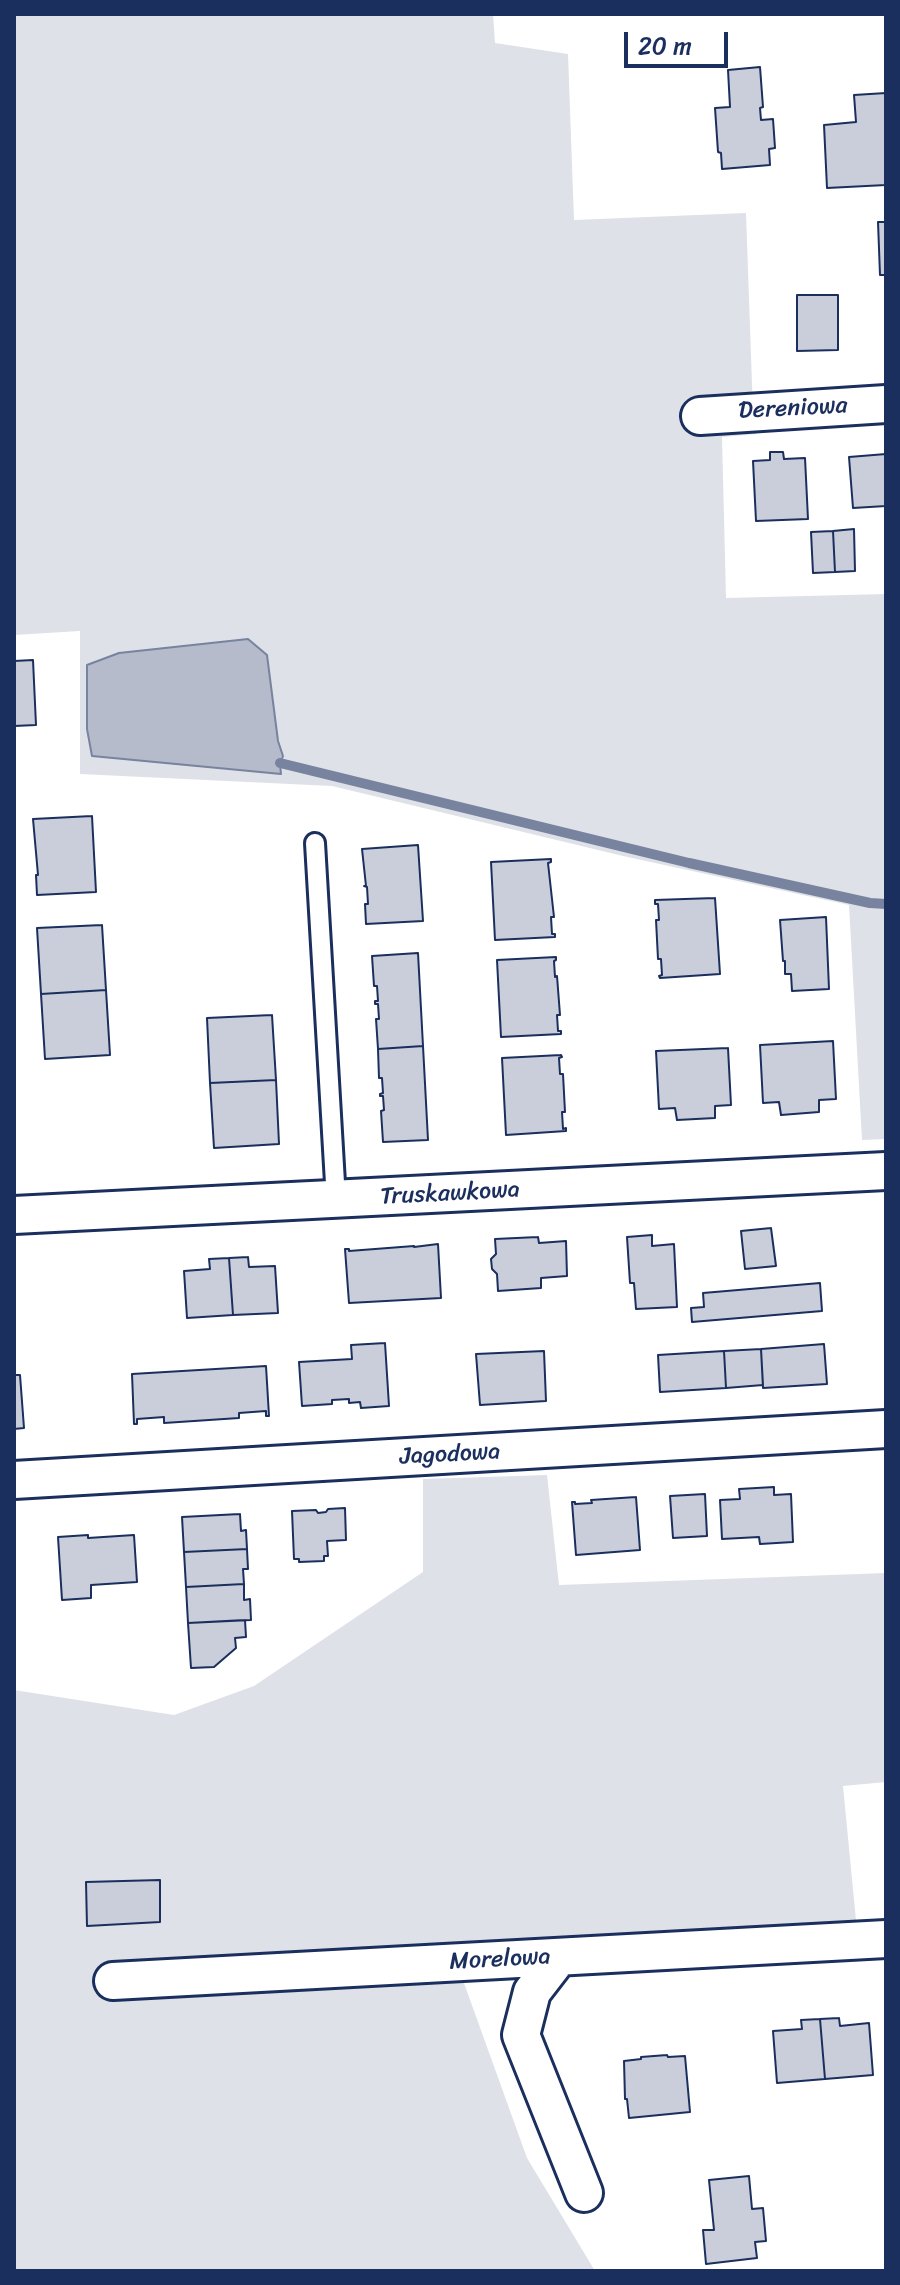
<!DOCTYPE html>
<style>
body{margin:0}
#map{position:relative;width:900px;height:2285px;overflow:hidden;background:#fff;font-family:Sriracha,sans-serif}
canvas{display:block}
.frame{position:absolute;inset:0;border:16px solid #1b2f5e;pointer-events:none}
.scale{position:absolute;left:624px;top:32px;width:104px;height:36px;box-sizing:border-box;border:4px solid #1b2f5e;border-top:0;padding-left:10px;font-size:24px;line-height:28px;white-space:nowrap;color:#1b2f5e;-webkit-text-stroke:6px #fff;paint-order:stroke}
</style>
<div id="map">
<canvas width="900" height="2285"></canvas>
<div class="frame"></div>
<div class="scale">20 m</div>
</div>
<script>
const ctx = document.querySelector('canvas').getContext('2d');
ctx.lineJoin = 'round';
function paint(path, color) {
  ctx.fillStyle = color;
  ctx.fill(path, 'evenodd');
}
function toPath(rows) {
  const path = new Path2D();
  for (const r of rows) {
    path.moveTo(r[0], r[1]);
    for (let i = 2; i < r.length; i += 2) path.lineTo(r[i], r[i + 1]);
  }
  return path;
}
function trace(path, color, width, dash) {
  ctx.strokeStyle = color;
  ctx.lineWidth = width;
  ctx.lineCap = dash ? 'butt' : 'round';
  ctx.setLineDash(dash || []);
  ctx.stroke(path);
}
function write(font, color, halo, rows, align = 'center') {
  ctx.font = font + ' Sriracha,sans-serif';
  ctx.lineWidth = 6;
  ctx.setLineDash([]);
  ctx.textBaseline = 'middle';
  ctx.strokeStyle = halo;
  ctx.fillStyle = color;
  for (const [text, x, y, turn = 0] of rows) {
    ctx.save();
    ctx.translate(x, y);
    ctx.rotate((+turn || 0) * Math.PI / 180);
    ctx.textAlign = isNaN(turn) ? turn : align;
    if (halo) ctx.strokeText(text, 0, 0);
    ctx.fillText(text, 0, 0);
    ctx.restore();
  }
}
paint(toPath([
 [14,14,493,14,495,43,568,54,574,220,746,213,753,412,757,434,722,437,726,598,886,594,886,1139,862,1140,849,905,623,856,332,786,80,774,80,631,14,635],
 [547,1475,559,1585,886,1573,886,1782,843,1786,858,1941,460,1972,527,2158,595,2271,14,2271,14,1690,174,1715,254,1686,423,1572,423,1479]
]), '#dee1e7');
const water = toPath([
 [248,639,267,655,278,741,283,756,280,764,281,774,92,756,87,729,87,665,119,653,248,639]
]);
paint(water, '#b5bbca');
trace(water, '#77839f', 2);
trace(toPath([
 [280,763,689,863,870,903,886,904]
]), '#77839f', 10);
const building = toPath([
 [760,67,763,107,760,108,761,120,773,119,775,148,769,149,770,165,722,169,721,153,718,152,715,108,730,107,728,70,760,67],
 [886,93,886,185,827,188,824,125,856,122,854,95,886,93],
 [878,222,886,222,886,275,880,275,878,222],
 [797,295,838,295,838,350,797,351,797,295],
 [770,452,783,452,784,459,805,458,808,519,756,521,753,461,770,460,770,452],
 [886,454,886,506,853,508,849,457,886,454],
 [854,529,855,571,835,572,833,531,854,529],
 [833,531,835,572,813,573,811,532,833,531],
 [33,660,36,725,14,726,14,661,33,660],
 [92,816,96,892,37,895,36,875,38,875,33,819,92,816],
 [418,845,423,921,366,924,365,904,368,904,367,887,364,886,366,886,362,849,418,845],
 [551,859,551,862,548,863,554,917,551,917,552,934,555,934,555,937,495,940,491,862,551,859],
 [715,898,720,974,660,978,659,976,662,975,661,959,658,959,656,920,659,920,658,904,655,904,655,900,715,898],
 [826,917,829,989,792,991,791,974,785,974,785,961,783,961,780,920,826,917],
 [102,925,106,990,41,994,37,928,102,925],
 [418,953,423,1046,378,1049,376,1019,379,1019,378,1004,375,1004,375,1001,378,1001,377,986,374,986,372,956,418,953],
 [556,957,556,960,554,961,555,977,557,976,560,1015,557,1015,558,1031,561,1031,561,1034,501,1037,497,960,556,957],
 [106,990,110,1055,45,1059,41,994,106,990],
 [272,1015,276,1080,210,1083,207,1018,272,1015],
 [833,1041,836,1099,819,1100,819,1112,781,1115,779,1102,763,1103,760,1045,833,1041],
 [423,1046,428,1140,383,1142,381,1111,384,1110,383,1096,380,1096,380,1094,383,1093,382,1078,379,1078,378,1049,423,1046],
 [728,1048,731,1105,715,1106,715,1118,677,1120,675,1108,659,1109,656,1051,728,1048],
 [561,1055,562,1057,559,1058,560,1074,563,1074,565,1112,562,1112,563,1129,566,1128,566,1131,506,1135,502,1058,561,1055],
 [276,1080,279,1144,214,1148,210,1083,276,1080],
 [771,1228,776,1266,745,1269,741,1231,771,1228],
 [652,1235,652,1246,674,1244,677,1307,636,1309,634,1283,630,1283,627,1237,652,1235],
 [538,1237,539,1243,566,1241,567,1276,541,1278,541,1288,498,1291,497,1274,492,1269,491,1259,496,1254,495,1239,538,1237],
 [438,1244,441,1298,349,1303,345,1249,349,1249,349,1251,414,1246,414,1247,438,1244],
 [248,1257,249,1267,275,1266,278,1313,233,1315,229,1258,248,1257],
 [229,1258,233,1315,187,1318,184,1271,210,1269,209,1259,229,1258],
 [820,1283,822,1311,692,1322,691,1308,704,1307,703,1293,820,1283],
 [385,1343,389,1406,361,1408,360,1402,349,1403,349,1399,332,1400,332,1404,302,1406,299,1362,352,1359,351,1345,385,1343],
 [824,1344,827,1384,763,1388,761,1349,824,1344],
 [761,1349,763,1385,726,1388,724,1351,761,1349],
 [544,1351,546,1401,480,1405,476,1354,544,1351],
 [724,1351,726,1388,660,1392,658,1355,724,1351],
 [266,1366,269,1416,266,1416,266,1411,239,1413,239,1418,164,1423,164,1417,137,1419,137,1424,134,1424,132,1374,266,1366],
 [14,1375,20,1375,24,1428,14,1429,14,1375],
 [774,1487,774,1495,791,1494,793,1542,760,1544,759,1537,722,1539,720,1500,740,1499,739,1489,774,1487],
 [705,1494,707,1536,673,1538,670,1496,705,1494],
 [636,1497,640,1550,576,1555,572,1502,575,1502,575,1504,592,1503,591,1500,636,1497],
 [345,1508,346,1540,327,1541,328,1556,324,1556,324,1561,299,1562,299,1559,294,1559,292,1511,316,1510,318,1513,326,1512,328,1509,345,1508],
 [240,1514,241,1531,246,1530,247,1549,184,1552,182,1517,240,1514],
 [88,1535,88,1538,134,1535,137,1582,91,1585,91,1598,62,1600,58,1537,88,1535],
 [247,1549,248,1569,243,1569,244,1584,186,1587,184,1552,247,1549],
 [244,1584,244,1600,250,1599,251,1620,188,1623,186,1587,244,1584],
 [245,1620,246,1637,235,1638,236,1648,214,1667,191,1668,188,1623,245,1620],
 [160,1880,160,1922,87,1926,86,1882,160,1880],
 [839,2018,840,2026,869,2023,873,2075,825,2079,820,2019,839,2018],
 [820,2019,825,2079,777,2083,773,2031,802,2029,801,2020,820,2019],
 [667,2055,668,2057,685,2056,690,2112,629,2118,627,2099,625,2099,624,2061,641,2059,641,2057,667,2055],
 [749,2176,752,2209,763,2208,766,2241,755,2242,757,2258,706,2264,703,2230,714,2230,709,2180,749,2176]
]);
paint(building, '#caceda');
trace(building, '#1b2f5e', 2);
const service = toPath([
 [315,843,336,1200]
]);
const minor = toPath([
 [700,416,886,404],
 [14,1215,886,1171],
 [14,1480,886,1429],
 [559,1957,532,1992,521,2035,584,2193],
 [113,1981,886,1939]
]);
trace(service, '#1b2f5e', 24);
trace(minor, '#1b2f5e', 42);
trace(service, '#fff', 18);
trace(minor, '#fff', 36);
write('24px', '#1b2f5e', '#fff', [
 ["Dereniowa",793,409,-3],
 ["Truskawkowa",450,1194,-3],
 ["Jagodowa",450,1455,-3],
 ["Morelowa",500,1960,-3]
]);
</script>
